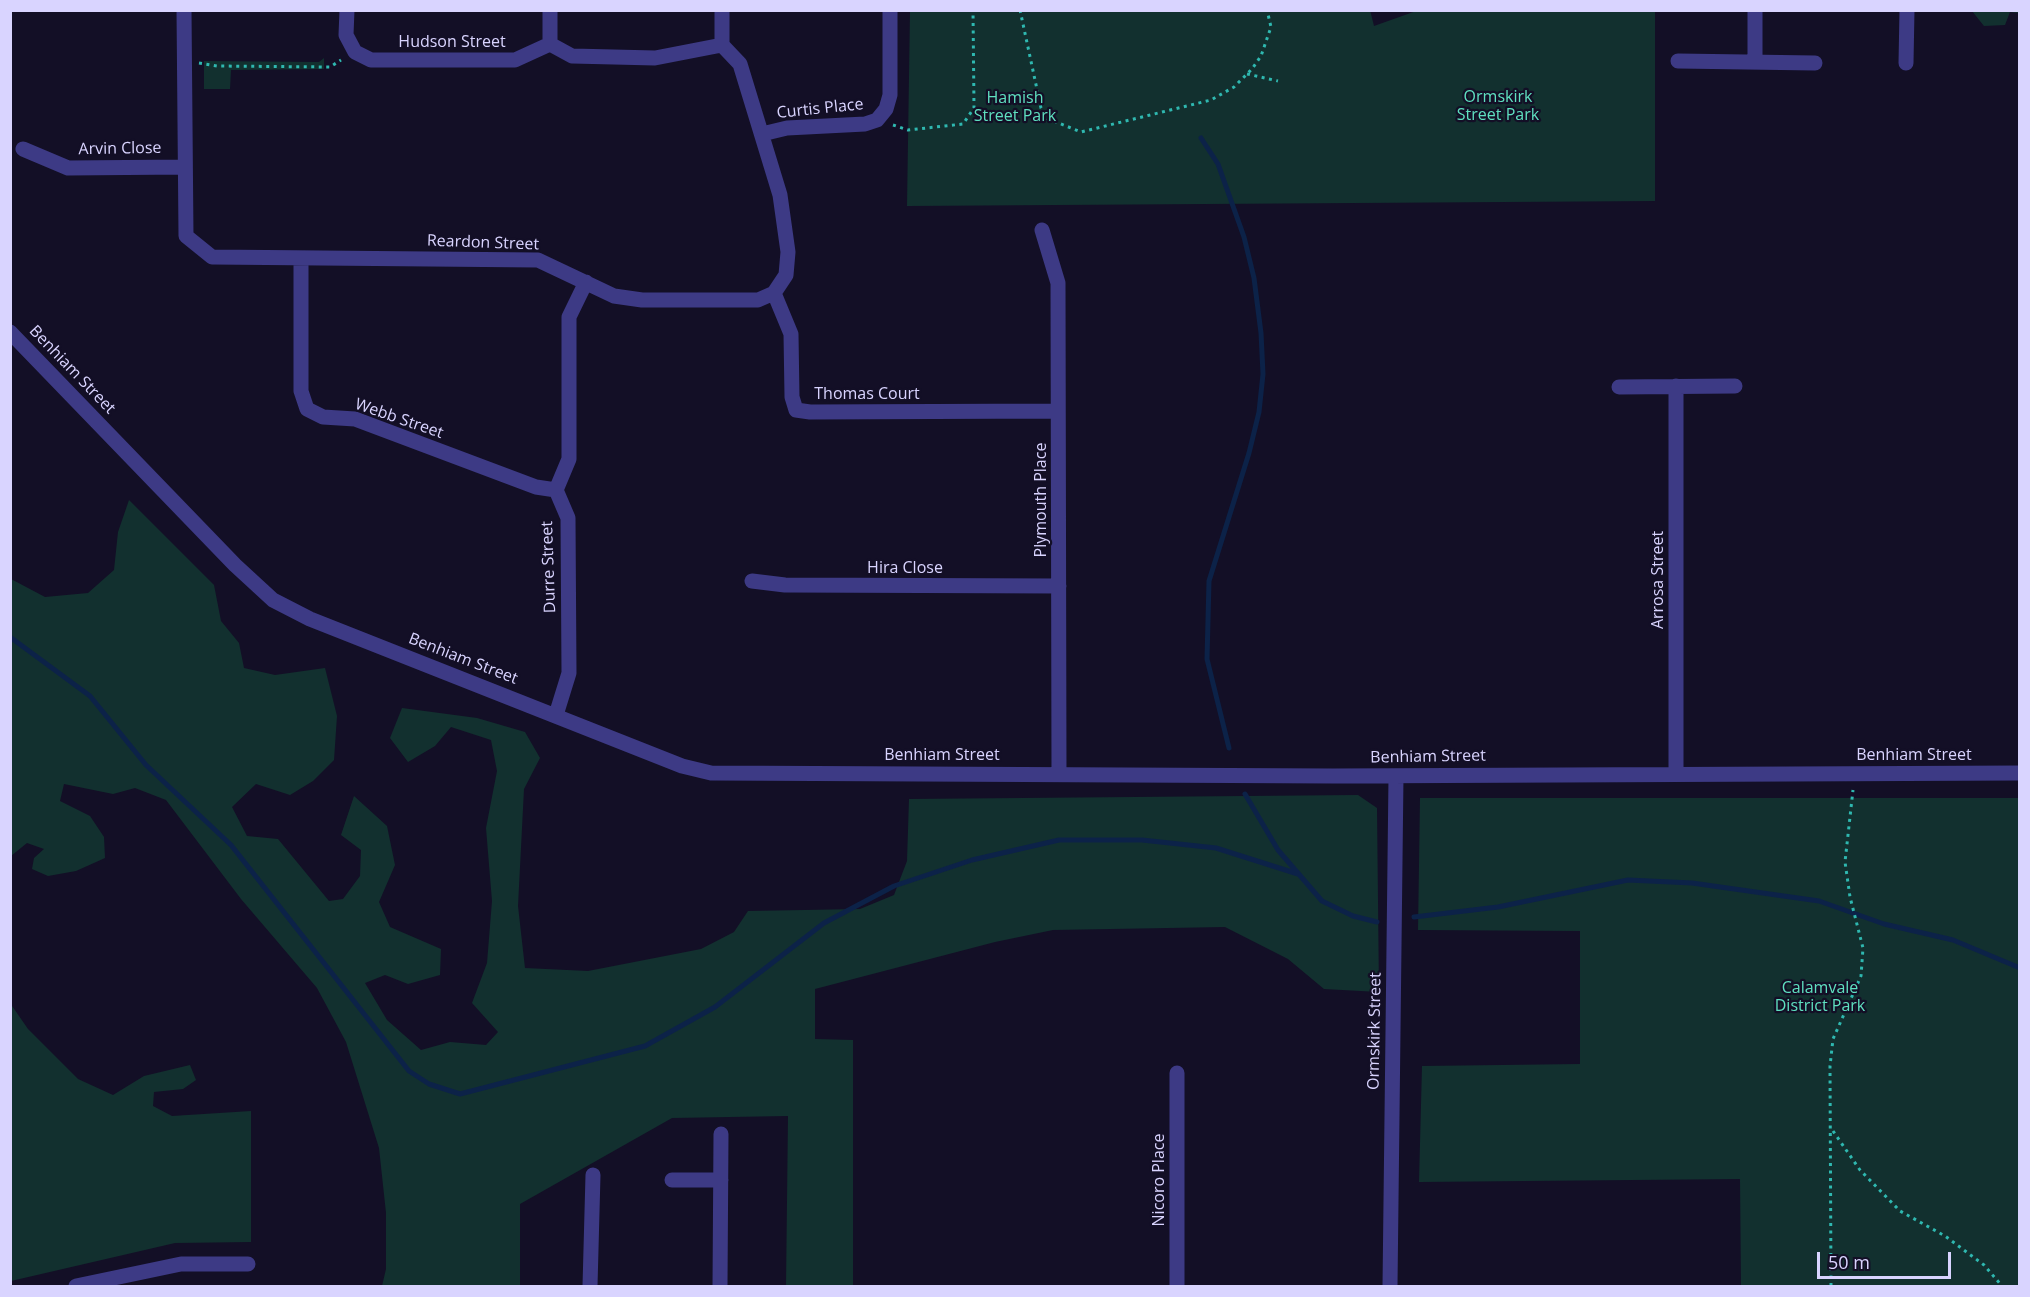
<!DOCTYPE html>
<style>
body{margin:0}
#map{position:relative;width:2030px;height:1297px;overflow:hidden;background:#130f26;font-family:"Open Sans",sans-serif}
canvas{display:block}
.frame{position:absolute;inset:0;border:12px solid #d9d4ff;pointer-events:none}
.scale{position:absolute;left:1817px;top:1252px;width:134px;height:27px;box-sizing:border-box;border:3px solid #d9d4ff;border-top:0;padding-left:8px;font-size:18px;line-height:21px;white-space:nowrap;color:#d9d4ff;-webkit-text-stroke:4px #130f26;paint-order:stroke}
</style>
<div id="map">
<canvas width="2030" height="1297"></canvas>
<div class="frame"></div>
<div class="scale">50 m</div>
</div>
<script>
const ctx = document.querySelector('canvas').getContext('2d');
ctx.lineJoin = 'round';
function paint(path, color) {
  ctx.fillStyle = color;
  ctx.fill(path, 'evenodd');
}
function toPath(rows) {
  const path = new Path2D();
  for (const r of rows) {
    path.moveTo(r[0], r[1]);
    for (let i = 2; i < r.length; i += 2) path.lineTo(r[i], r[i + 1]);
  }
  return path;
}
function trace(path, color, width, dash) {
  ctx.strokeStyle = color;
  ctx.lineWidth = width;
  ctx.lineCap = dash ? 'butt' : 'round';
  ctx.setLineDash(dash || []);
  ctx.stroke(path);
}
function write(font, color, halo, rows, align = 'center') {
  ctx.font = font + ' "Open Sans",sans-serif';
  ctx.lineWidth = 4.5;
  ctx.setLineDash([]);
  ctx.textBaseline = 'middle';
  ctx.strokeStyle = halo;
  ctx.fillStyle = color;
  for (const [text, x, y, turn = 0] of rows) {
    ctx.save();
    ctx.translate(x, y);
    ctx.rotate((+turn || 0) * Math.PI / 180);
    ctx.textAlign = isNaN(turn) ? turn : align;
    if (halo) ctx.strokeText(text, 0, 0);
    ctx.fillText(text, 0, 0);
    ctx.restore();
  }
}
paint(toPath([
 [1370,10,1374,26,1419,10,1655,11,1655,201,907,206,910,11],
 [1972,11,2019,11,2019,13,2010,12,2005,25,1984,26],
 [324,58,324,69,231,70,230,89,204,89,204,61,319,62],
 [129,500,214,585,221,621,239,643,244,668,275,675,325,668,337,716,334,760,313,781,290,795,256,784,232,807,247,836,278,839,329,901,343,899,360,876,361,850,341,835,354,796,387,826,395,865,379,902,390,927,441,949,440,975,408,984,385,975,365,983,387,1020,421,1050,450,1042,486,1045,498,1032,472,1003,487,963,492,901,486,828,497,771,491,740,451,727,435,746,408,762,390,738,402,708,477,718,525,732,540,758,524,789,518,906,525,968,588,971,701,949,734,932,748,911,860,909,894,895,907,861,909,799,1358,795,1377,808,1379,992,1324,989,1288,959,1225,927,1053,930,995,942,815,989,815,1039,853,1040,853,1286,786,1286,788,1116,672,1118,520,1204,520,1286,382,1286,386,1269,386,1213,379,1148,346,1042,317,988,241,899,166,800,135,788,113,794,64,784,60,801,90,816,104,837,105,858,76,871,48,876,32,869,34,858,44,849,27,843,11,856,11,579,45,597,88,593,114,570,118,532],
 [1420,798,2019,798,2019,1286,1741,1286,1740,1179,1419,1182,1422,1066,1580,1064,1580,931,1418,930],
 [10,1003,28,1029,78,1079,113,1095,144,1076,190,1065,196,1080,183,1089,154,1092,153,1106,172,1116,251,1111,251,1242,175,1243,11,1281]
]), '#12302f');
trace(toPath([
 [1201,138,1218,164,1244,237,1254,278,1261,333,1263,374,1259,412,1249,453,1209,581,1207,659,1229,748],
 [10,637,90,696,146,765,231,845,409,1071,429,1084,460,1094,645,1046,715,1007,824,923,894,886,972,860,1059,840,1142,840,1216,848,1298,874],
 [1245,794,1278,850,1322,901,1353,916,1377,922],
 [1414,917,1498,907,1628,880,1692,883,1819,901,1884,924,1953,940,2020,968]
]), '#0c2248', 5);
trace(toPath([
 [1020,10,1041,108,1046,118,1081,132,1211,100,1234,87,1252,69,1261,56,1271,27,1267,10],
 [199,63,217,66,330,67,341,60],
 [1247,74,1278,81],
 [893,125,908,130,963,124,974,108,973,10],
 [1833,1131,1860,1170,1900,1211,1945,1236,1984,1265,2002,1286],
 [1831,1286,1830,1066,1833,1039,1861,976,1863,948,1850,897,1845,862,1853,790]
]), '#2fb8b0', 3, [3, 4.5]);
trace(toPath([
 [184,10,186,236,212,257,538,260,614,296,642,300,758,300,774,293,786,275,788,252,780,195,740,64,722,45,722,10],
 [347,10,346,35,355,52,371,60,515,60,550,44,572,56,655,58,722,45],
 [550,44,550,10],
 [1678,61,1815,63],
 [1755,62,1755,10],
 [1906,63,1907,10],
 [762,134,787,128,865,124,877,120,886,109,890,95,890,10],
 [23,149,68,168,185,167],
 [1042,230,1058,283,1059,773],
 [301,258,301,391,307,409,323,417,355,419,536,487,556,490],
 [774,293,791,334,792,397,796,410,810,412,1058,411],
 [10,332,235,565,273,600,310,619,682,766,711,773,1333,776,2020,773],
 [1619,387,1735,386],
 [752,581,785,585,1059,586],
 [556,715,569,673,568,518,556,490,569,459,569,317,586,282],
 [1676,773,1676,386],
 [672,1180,721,1180],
 [76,1286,181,1264,248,1264],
 [590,1286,593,1175],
 [720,1286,721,1134],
 [1177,1286,1177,1073],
 [1390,1286,1396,776]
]), '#3d3a85', 15);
write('16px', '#d9d4ff', '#130f26', [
 ["Hudson Street",452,42],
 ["Curtis Place",820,109,-6],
 ["Arvin Close",120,149,-1],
 ["Reardon Street",483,243,2],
 ["Benhiam Street",72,370,46],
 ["Thomas Court",867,394],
 ["Webb Street",399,419,19],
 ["Plymouth Place",1041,500,-90],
 ["Durre Street",549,567,-92],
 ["Hira Close",905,568],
 ["Arrosa Street",1658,580,-90],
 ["Benhiam Street",463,659,21],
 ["Benhiam Street",942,755],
 ["Benhiam Street",1914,755],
 ["Benhiam Street",1428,757,-1],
 ["Ormskirk Street",1375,1031,-89],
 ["Nicoro Place",1159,1180,-90]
]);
write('16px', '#5fe0c0', '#130f26', [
 ["Ormskirk",1498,97],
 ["Street Park",1498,115],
 ["Hamish",1015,98],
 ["Street Park",1015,116],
 ["Calamvale",1820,988],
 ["District Park",1820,1006]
]);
</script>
